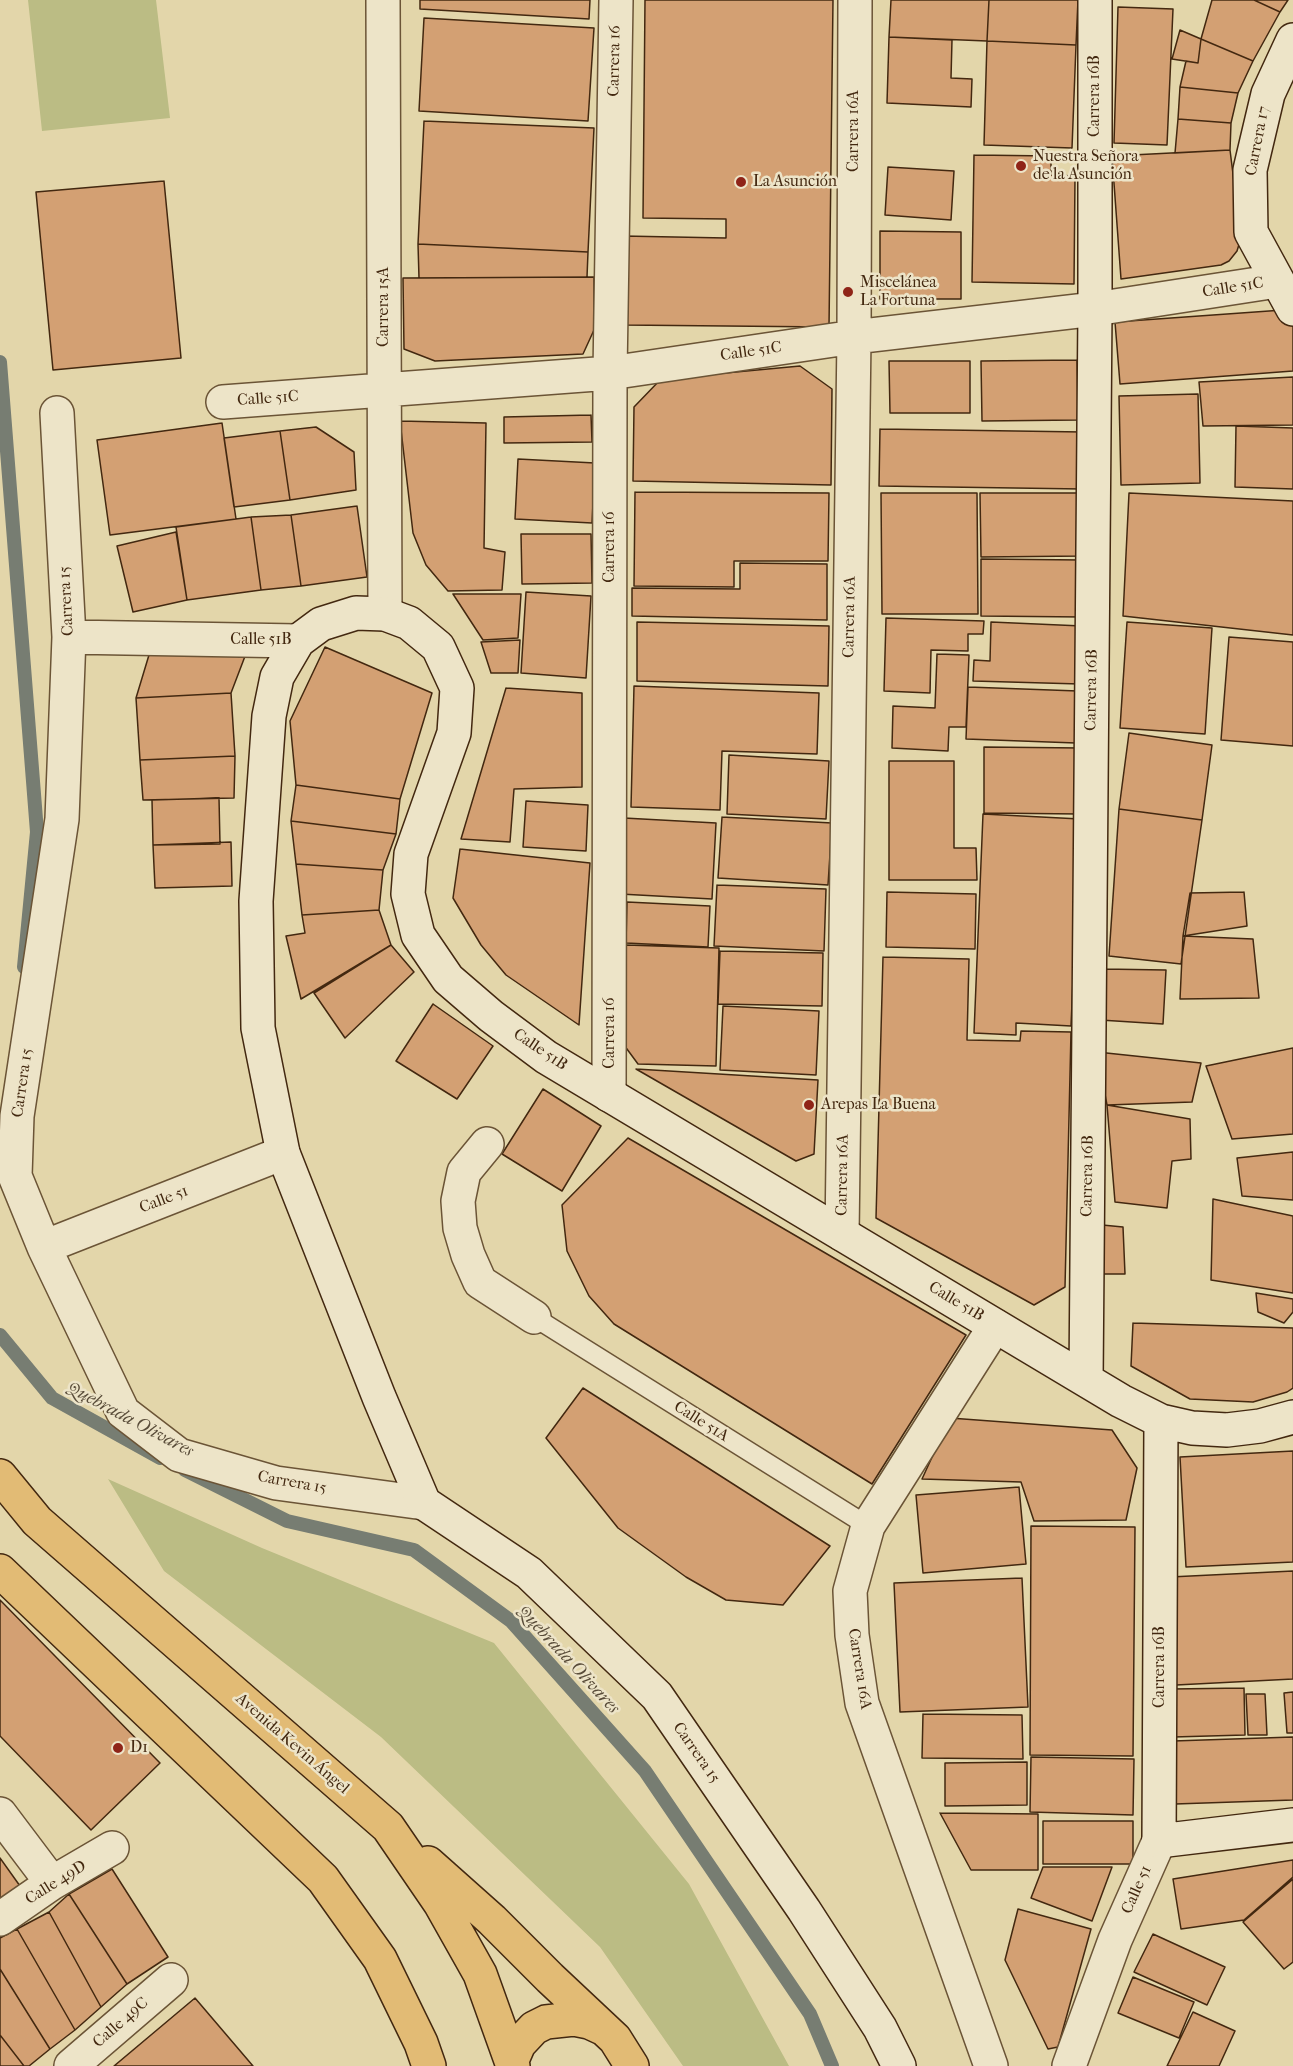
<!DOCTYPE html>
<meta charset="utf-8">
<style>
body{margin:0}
canvas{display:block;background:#e3d6aa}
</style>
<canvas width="1293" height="2066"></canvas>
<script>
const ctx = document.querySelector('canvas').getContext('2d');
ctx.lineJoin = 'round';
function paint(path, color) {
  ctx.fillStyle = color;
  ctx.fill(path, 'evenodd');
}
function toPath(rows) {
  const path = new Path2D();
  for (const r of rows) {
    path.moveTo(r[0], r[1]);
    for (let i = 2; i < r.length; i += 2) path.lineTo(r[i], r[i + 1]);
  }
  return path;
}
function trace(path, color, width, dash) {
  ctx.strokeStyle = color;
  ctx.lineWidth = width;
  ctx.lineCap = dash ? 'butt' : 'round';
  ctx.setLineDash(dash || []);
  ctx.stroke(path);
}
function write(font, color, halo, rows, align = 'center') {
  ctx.font = font + ' "IM FELL French Canon",serif';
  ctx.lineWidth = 5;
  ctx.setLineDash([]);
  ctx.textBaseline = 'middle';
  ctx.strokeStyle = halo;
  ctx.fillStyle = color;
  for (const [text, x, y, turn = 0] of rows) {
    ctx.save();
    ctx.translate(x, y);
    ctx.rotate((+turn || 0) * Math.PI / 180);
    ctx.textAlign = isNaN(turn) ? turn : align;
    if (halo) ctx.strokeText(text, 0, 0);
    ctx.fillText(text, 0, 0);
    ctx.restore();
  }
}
paint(toPath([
 [28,0,156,0,170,118,42,131],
 [108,1479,262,1548,494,1643,689,1884,789,2066,683,2066,600,1947,381,1737,164,1571]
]), '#bbbc84');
trace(toPath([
 [0,362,37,832,24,967],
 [0,1335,52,1398,160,1458],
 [185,1470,287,1521,414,1550,511,1621,645,1771,810,2014,832,2066]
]), '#777d72', 14);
const building = toPath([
 [420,0,590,0,589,19,420,9,420,0],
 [645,0,833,0,829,327,623,325,623,236,726,238,726,219,643,218,645,0],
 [891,0,989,0,987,41,889,37,891,0],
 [989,0,1078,0,1076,45,987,41,989,0],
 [1212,0,1254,0,1280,12,1253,61,1201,39,1212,0],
 [1254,0,1288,0,1280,12,1254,0],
 [1118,7,1173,9,1167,145,1114,143,1118,7],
 [424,18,594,28,588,121,419,111,424,18],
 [1180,30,1201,39,1198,63,1172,59,1180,30],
 [889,37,952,40,951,78,972,79,971,107,887,103,889,37],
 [1201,39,1253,61,1238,93,1180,87,1186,61,1198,63,1201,39],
 [987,41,1076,45,1072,148,984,145,987,41],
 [1180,87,1238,93,1231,123,1178,119,1180,87],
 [1178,119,1231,123,1230,150,1175,153,1178,119],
 [424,121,594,128,588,252,418,244,424,121],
 [1230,150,1241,238,1237,251,1229,261,1221,265,1121,279,1112,156,1230,150],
 [974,155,1051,156,1051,175,1075,176,1074,284,972,282,974,155],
 [888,167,954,171,951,220,885,215,888,167],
 [164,181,181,358,53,370,36,192,164,181],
 [880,231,961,232,961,299,880,299,880,231],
 [418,244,588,252,587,277,419,278,418,244],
 [594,277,594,330,583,354,435,361,404,349,403,278,594,277],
 [1283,310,1293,326,1293,371,1120,384,1115,322,1283,310],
 [1077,360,1078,420,982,421,981,361,1077,360],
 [889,361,970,361,970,413,890,413,889,361],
 [800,366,832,389,831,485,633,481,634,407,661,379,800,366],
 [1293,377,1293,425,1203,426,1199,382,1293,377],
 [1198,394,1200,483,1121,485,1119,396,1198,394],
 [591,415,592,442,504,443,504,417,591,415],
 [400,421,486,423,484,548,505,552,502,590,448,591,426,565,413,533,400,421],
 [222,423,236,519,110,535,97,440,222,423],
 [1236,426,1293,428,1293,489,1235,487,1236,426],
 [316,427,354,452,356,490,290,500,280,431,316,427],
 [880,429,1083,432,1082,489,879,486,880,429],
 [280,431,290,500,234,507,224,438,280,431],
 [518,459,595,463,592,523,515,519,518,459],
 [635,492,829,493,828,561,734,561,734,587,634,586,635,492],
 [881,493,977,493,978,614,882,614,881,493],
 [980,493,1083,493,1084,556,981,557,980,493],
 [1129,493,1293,501,1293,635,1123,616,1129,493],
 [357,506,367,577,301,586,291,515,357,506],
 [291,515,301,586,261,590,251,517,291,515],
 [251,517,261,590,187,600,176,527,251,517],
 [176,532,187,600,133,612,117,546,176,532],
 [521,534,591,534,592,583,522,584,521,534],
 [981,559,1083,560,1083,617,981,616,981,559],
 [740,563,827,564,827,620,632,616,632,588,740,589,740,563],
 [526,592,591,596,586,678,521,673,526,592],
 [453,594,521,594,518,638,483,640,453,594],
 [886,618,984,621,983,634,968,634,968,651,931,650,930,693,884,691,886,618],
 [637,622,829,626,828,686,637,681,637,622],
 [991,622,1082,626,1080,684,973,681,974,660,990,661,991,622],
 [1127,622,1212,628,1205,734,1120,728,1127,622],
 [1229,637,1293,642,1293,746,1221,740,1229,637],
 [520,640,518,673,491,673,481,642,520,640],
 [152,645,247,651,231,693,136,698,152,645],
 [325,647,432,693,400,799,296,785,290,721,325,647],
 [937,654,969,655,966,727,949,727,948,751,892,748,893,706,935,708,937,654],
 [634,686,819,693,817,754,722,751,720,810,631,807,634,686],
 [968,687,1078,691,1076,743,966,739,968,687],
 [506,688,582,693,582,787,514,789,510,842,461,839,506,688],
 [231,693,235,756,140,760,136,698,231,693],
 [1129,733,1212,745,1202,820,1119,809,1129,733],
 [984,747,1081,748,1080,814,984,813,984,747],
 [729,755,829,761,826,819,727,814,729,755],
 [235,756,234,798,143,800,140,760,235,756],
 [889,761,954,761,954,848,976,848,977,880,889,880,889,761],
 [296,785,400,799,396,834,291,821,296,785],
 [219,798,220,844,153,845,152,800,219,798],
 [526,801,588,805,586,851,523,847,526,801],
 [1119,809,1202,820,1181,964,1109,956,1119,809],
 [983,814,1080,819,1071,1026,1016,1023,1016,1035,974,1033,983,814],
 [722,817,832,823,828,885,718,878,722,817],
 [624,818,716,823,712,899,620,894,624,818],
 [291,821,396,834,383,870,296,864,291,821],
 [231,842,232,886,155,888,153,845,231,842],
 [460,849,590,863,579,1025,506,975,481,945,453,898,460,849],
 [296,864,383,870,379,910,302,915,296,864],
 [717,885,826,889,824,951,714,946,717,885],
 [887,892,976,894,975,949,886,947,887,892],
 [1244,892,1247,926,1183,936,1190,893,1244,892],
 [627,902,710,906,708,947,626,943,627,902],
 [379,910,391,945,301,999,286,936,305,933,302,915,379,910],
 [1183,936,1253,939,1259,998,1180,999,1183,936],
 [391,945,414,972,345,1038,314,993,391,945],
 [626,945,719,948,716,1066,638,1064,624,1045,626,945],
 [720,951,823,953,822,1006,718,1004,720,951],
 [883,957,969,959,967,1040,1020,1041,1021,1031,1071,1032,1065,1287,1034,1305,876,1218,883,957],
 [1102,969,1166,970,1163,1024,1100,1020,1102,969],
 [433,1004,493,1046,457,1099,396,1061,433,1004],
 [723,1006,819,1011,816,1075,720,1070,723,1006],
 [1293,1048,1293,1134,1232,1139,1206,1066,1293,1048],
 [1097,1052,1201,1063,1192,1102,1107,1105,1097,1052],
 [636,1069,818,1080,814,1154,796,1161,636,1069],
 [543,1089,601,1126,562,1191,502,1154,543,1089],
 [1107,1105,1190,1119,1191,1159,1172,1161,1167,1208,1115,1202,1107,1105],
 [628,1138,966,1335,872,1484,614,1324,589,1296,567,1251,562,1205,628,1138],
 [1293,1152,1293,1200,1242,1196,1237,1158,1293,1152],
 [1213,1199,1293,1216,1293,1293,1211,1280,1213,1199],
 [1092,1224,1123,1227,1125,1274,1092,1274,1092,1224],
 [1256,1293,1293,1299,1293,1312,1284,1323,1258,1312,1256,1293],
 [1133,1323,1293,1328,1293,1388,1287,1392,1253,1402,1190,1399,1131,1366,1133,1323],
 [583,1388,830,1546,783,1605,726,1600,686,1577,618,1528,546,1438,583,1388],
 [950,1418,1112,1430,1137,1468,1126,1520,1034,1521,1021,1482,922,1479,950,1418],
 [1293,1451,1293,1562,1186,1567,1180,1457,1293,1451],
 [1019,1487,1026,1564,923,1573,916,1495,1019,1487],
 [1031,1526,1135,1527,1133,1756,1030,1755,1031,1526],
 [1293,1571,1293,1679,1176,1685,1170,1577,1293,1571],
 [1022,1578,1028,1707,900,1712,894,1583,1022,1578],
 [0,1600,160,1763,91,1830,0,1736,0,1600],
 [1244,1688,1245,1735,1173,1737,1172,1689,1244,1688],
 [1293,1692,1293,1733,1287,1733,1284,1693,1293,1692],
 [1246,1694,1265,1694,1267,1735,1248,1735,1246,1694],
 [923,1714,1022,1715,1023,1759,922,1758,923,1714],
 [1293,1737,1293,1800,1175,1804,1173,1741,1293,1737],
 [1031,1757,1134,1759,1133,1815,1030,1812,1031,1757],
 [1027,1762,1027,1805,945,1806,945,1763,1027,1762],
 [940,1813,1038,1814,1038,1870,971,1870,940,1813],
 [1043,1821,1133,1821,1133,1864,1043,1864,1043,1821],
 [0,1858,20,1886,0,1900,0,1858],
 [1293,1860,1293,1877,1244,1920,1181,1929,1173,1879,1293,1860],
 [1043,1867,1112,1867,1092,1921,1031,1898,1043,1867],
 [112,1869,168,1957,127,1984,69,1894,112,1869],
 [1293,1879,1293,1962,1284,1969,1243,1922,1293,1879],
 [69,1894,127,1984,101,2007,49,1912,69,1894],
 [1018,1909,1091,1929,1058,2047,1048,2049,1005,1960,1018,1909],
 [49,1912,101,2007,75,2030,17,1929,49,1912],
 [17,1929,75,2030,50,2049,0,1969,0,1938,17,1929],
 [1153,1934,1225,1967,1207,2005,1134,1972,1153,1934],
 [0,1969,50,2049,29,2066,24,2066,0,2035,0,1969],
 [1133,1977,1194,2002,1179,2038,1118,2013,1133,1977],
 [195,1998,253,2066,114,2066,195,1998],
 [1193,2012,1235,2031,1219,2066,1167,2066,1193,2012],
 [0,2035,24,2066,0,2066,0,2035]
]);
paint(building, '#d3a073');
trace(building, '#432810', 1.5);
const lane = toPath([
 [534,1317,868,1526]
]);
const street = toPath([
 [383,0,385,614],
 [223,402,610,373,854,337,1095,309,1277,281],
 [57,413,69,637,62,819,17,1116,15,1176,44,1247,123,1412,179,1455,276,1483,424,1503],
 [69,637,298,641],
 [609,1095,610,373,616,0],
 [487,1144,464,1172,458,1201,460,1228,468,1255,480,1282,534,1317],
 [842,1234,854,337,855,0],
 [44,1247,283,1153],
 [0,1814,52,1883],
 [0,1919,52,1883,112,1848],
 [71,2066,171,1980],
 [991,2066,862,1703,852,1635,850,1591,868,1526,995,1326],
 [1069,2066,1115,1940,1159,1841]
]);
const secondary = toPath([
 [1293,40,1268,94,1250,170,1251,232,1293,309],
 [1086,1380,1095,309,1095,0],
 [1161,1421,1159,1841,1293,1825],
 [899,2066,880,2028,804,1910,657,1696,529,1573,424,1503,379,1397,283,1153,258,1028,256,901,269,716,277,677,298,641,321,624,356,613,385,614,409,623,438,647,457,688,454,733,411,854,408,894,418,935,448,979,491,1016,546,1057,1121,1401,1161,1421,1192,1428,1227,1430,1260,1426,1293,1417]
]);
const primary = toPath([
 [0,1476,37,1521,388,1827,440,1903,480,1974,513,2066],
 [0,1571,323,1879,380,1959,421,2043,429,2066],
 [428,1863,492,1920,550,1978,615,2039,632,2066],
 [512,2060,519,2044,534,2028,546,2022,574,2019,589,2022,602,2028]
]);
trace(lane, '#6b5436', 21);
trace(street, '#6b5436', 36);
trace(secondary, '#432810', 36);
trace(primary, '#432810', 36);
trace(lane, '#ede4c8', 18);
trace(street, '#ede4c8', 33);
trace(secondary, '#ede4c8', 33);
trace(primary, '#e2bb75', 33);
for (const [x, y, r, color] of [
 [1021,166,6,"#8f2418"],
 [741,182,6,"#8f2418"],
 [848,292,6,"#8f2418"],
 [809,1105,6,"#8f2418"],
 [118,1748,6,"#8f2418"]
]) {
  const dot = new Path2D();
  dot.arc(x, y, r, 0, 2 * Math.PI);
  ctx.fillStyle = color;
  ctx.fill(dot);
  trace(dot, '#ede4c8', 2);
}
write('16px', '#432810', '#ede4c8', [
 ["Carrera 16",615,61,-89],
 ["Carrera 16B",1095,96,-90],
 ["Carrera 16A",854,131,-90],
 ["Carrera 17",1258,141,-79],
 ["Calle 51C",1233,288,-9],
 ["Carrera 15A",384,307,-90],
 ["Calle 51C",751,352,-8],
 ["Calle 51C",268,399,-4],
 ["Carrera 16",610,547,-90],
 ["Carrera 15",67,601,-93],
 ["Carrera 16A",850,617,-89],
 ["Calle 51B",261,640],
 ["Carrera 16B",1092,690,-89],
 ["Carrera 16",610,1033,-90],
 ["Calle 51B",540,1050,34],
 ["Carrera 15",23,1083,-82],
 ["Carrera 16A",843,1175,-89],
 ["Carrera 16B",1088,1176,-89],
 ["Calle 51",164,1200,-21],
 ["Calle 51B",956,1302,31],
 ["Calle 51A",701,1422,32],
 ["Carrera 15",292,1483,10],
 ["Carrera 16B",1160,1667,-90],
 ["Carrera 16A",859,1669,81],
 ["Avenida Kevin Ángel",292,1744,41],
 ["Carrera 15",696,1753,55],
 ["Calle 49D",56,1883,-32],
 ["Calle 51",1137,1890,-66],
 ["Calle 49C",121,2023,-41]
]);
write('16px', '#432810', '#ede4c8', [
 ["Nuestra Señora",1033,157],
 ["de la Asunción",1033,175],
 ["La Asunción",753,182],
 ["Miscelánea",860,283],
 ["La Fortuna",860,301],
 ["Arepas La Buena",821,1105],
 ["D1",130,1748]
], 'left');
write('italic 18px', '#594c39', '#ede4c8', [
 ["Quebrada Olivares",130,1420,28],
 ["Quebrada Olivares",568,1660,47]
]);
</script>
